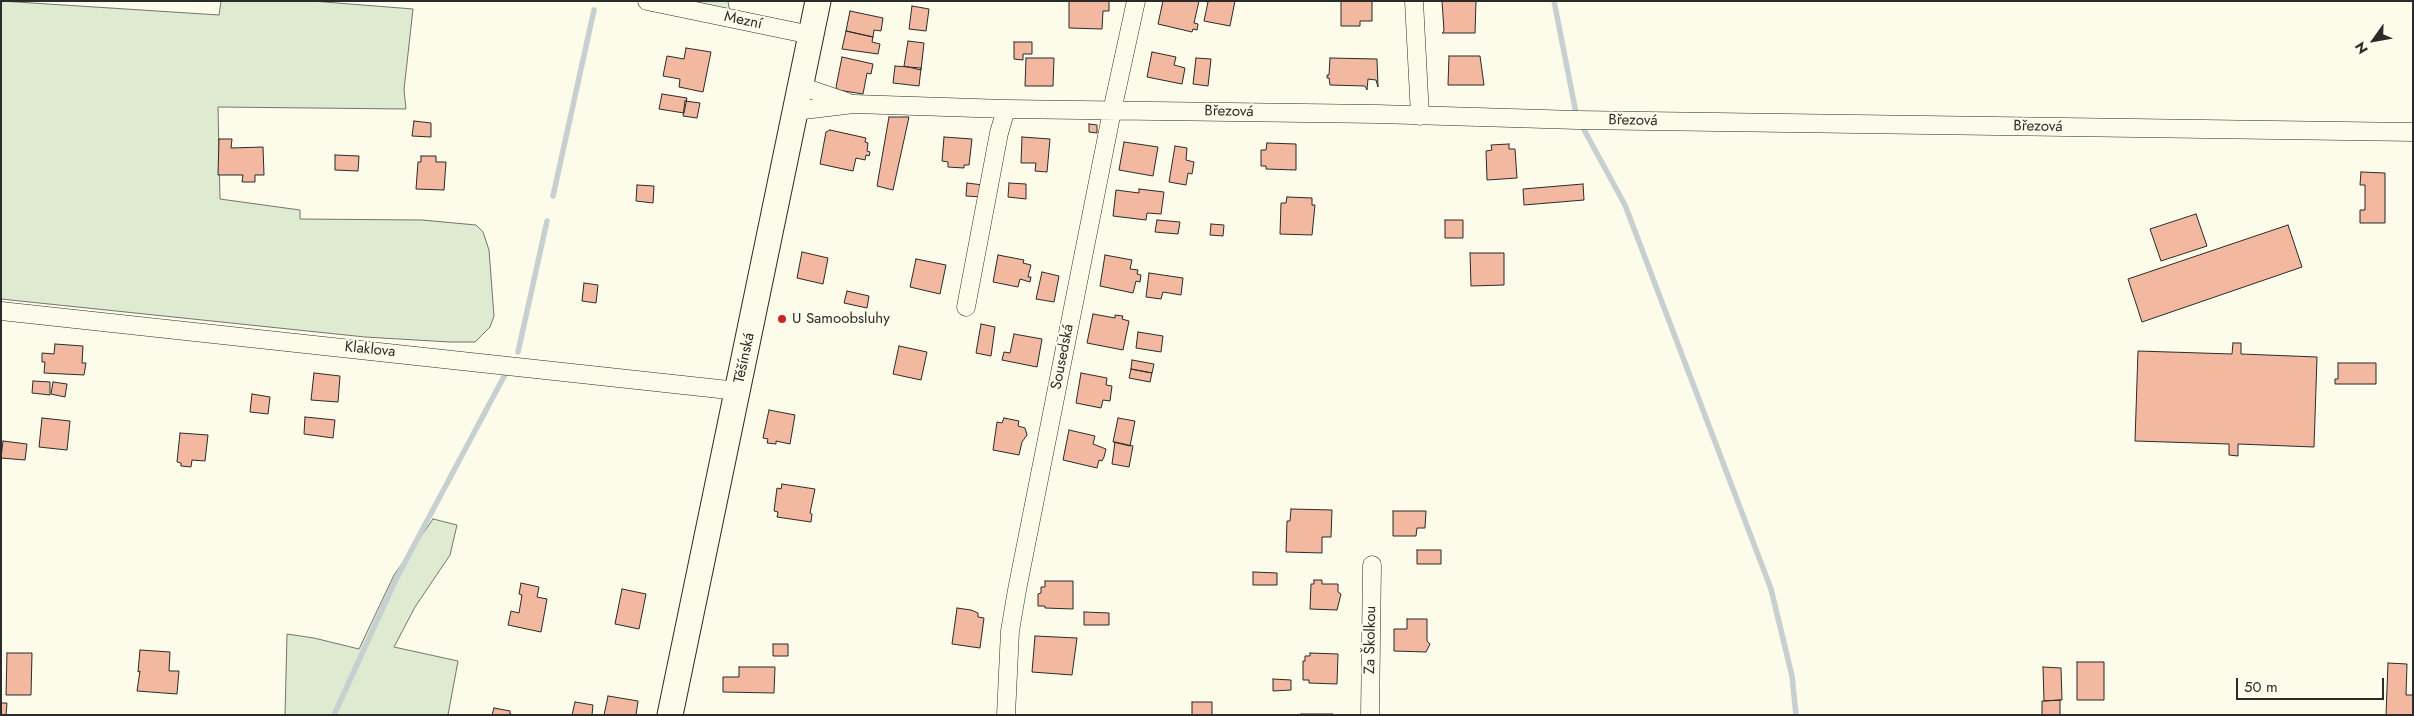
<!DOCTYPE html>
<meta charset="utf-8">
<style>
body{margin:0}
#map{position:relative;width:2414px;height:716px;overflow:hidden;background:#fdfbea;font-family:Jost,sans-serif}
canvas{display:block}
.frame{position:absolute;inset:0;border:2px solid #2b2b2b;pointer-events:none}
.north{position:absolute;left:2349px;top:15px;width:50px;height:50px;-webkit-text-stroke:4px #fdfbea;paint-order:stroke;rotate:238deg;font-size:14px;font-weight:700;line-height:20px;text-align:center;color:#2b2b2b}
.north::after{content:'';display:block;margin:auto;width:18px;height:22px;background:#2b2b2b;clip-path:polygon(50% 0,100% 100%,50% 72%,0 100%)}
.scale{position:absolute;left:2236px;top:678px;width:148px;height:22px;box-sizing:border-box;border:2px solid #2b2b2b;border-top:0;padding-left:6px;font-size:15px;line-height:18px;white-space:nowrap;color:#2b2b2b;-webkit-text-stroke:4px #fdfbea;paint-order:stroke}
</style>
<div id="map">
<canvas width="2414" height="716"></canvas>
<div class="frame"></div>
<div class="north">N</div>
<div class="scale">50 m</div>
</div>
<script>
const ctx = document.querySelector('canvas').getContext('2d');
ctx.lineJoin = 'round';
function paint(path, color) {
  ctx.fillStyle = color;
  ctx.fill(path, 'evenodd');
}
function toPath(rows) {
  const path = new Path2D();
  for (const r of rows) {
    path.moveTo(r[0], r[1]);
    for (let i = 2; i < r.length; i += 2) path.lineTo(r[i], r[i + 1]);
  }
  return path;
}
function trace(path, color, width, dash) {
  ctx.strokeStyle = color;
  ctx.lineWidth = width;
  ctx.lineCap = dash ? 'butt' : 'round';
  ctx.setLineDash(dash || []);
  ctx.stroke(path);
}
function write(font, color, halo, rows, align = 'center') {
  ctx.font = font + ' Jost,sans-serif';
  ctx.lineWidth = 4;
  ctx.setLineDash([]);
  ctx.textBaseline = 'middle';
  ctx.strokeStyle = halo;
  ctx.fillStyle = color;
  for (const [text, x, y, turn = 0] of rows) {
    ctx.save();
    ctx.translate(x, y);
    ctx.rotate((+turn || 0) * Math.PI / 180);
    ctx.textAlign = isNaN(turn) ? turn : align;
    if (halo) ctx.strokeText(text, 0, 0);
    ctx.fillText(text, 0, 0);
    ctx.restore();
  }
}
const green = toPath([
 [1,1,219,15,221,1,312,1,413,9,404,90,406,109,218,107,220,199,300,210,300,219,422,220,476,225,483,232,489,250,494,316,490,327,475,342,450,342,365,337,1,299,1,1],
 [659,1,728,1,730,14,659,1],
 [433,519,457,525,450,555,415,607,394,647,458,661,448,715,285,715,287,634,314,638,359,649,394,575,433,519]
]);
paint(green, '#deebd1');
trace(green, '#74746e', 1);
trace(toPath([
 [1554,1,1576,113],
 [1582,126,1625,205,1771,589,1792,676,1796,715],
 [553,196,594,10],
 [518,352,547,221],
 [334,715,396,579,508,369]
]), '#c7d0d0', 5.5);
const building = toPath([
 [1069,1,1109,1,1109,11,1103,11,1102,29,1069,28,1069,1],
 [1163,1,1199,1,1194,23,1198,24,1197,30,1193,29,1192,32,1158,24,1163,1],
 [1235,1,1230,26,1204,21,1208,2,1203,1,1235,1],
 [1341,1,1372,1,1372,21,1360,21,1360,26,1341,26,1341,1],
 [1442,1,1476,1,1475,33,1442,33,1444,31,1442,1],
 [912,6,929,9,926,31,909,29,912,6],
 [850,11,883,18,881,31,874,30,873,37,846,31,850,11],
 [846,31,873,37,872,42,880,44,878,54,842,49,846,31],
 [908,41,924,43,921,70,904,66,908,41],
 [1014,42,1032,42,1032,54,1023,54,1023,60,1014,59,1014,42],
 [686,48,711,52,703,92,679,87,680,79,663,76,667,56,684,59,686,48],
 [1152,52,1176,57,1174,65,1185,68,1182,84,1147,77,1152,52],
 [1449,56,1480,56,1484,85,1448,85,1449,56],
 [842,57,873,64,871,74,867,73,863,94,838,90,836,87,842,57],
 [1026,58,1054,58,1053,86,1025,86,1026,58],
 [1196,58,1211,59,1208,86,1193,84,1196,58],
 [1330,58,1377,59,1378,87,1376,80,1368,79,1367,90,1365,86,1330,85,1329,78,1327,78,1327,75,1329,75,1330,58],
 [895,66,921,68,919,86,893,83,895,66],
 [662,94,687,98,684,113,659,109,662,94],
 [685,101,700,103,697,118,683,116,685,101],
 [889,117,909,117,893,190,877,186,889,117],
 [414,121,431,123,431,137,412,136,414,121],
 [1089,124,1097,125,1097,133,1089,132,1089,124],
 [830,130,866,138,865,142,868,143,867,151,870,152,869,156,866,155,865,160,856,158,853,171,820,164,826,132,830,130],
 [944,137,972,139,969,165,964,165,964,168,948,167,948,162,942,161,944,137],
 [1022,137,1050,139,1047,172,1035,171,1036,163,1021,163,1022,137],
 [219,139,232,139,231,148,263,147,264,175,255,175,255,182,242,182,243,175,218,175,219,139],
 [1124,142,1158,147,1153,176,1119,170,1124,142],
 [1267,143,1296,144,1296,170,1266,169,1266,166,1261,166,1261,150,1266,150,1267,143],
 [1509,144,1509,149,1515,149,1517,178,1487,180,1486,151,1492,150,1491,145,1509,144],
 [1175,146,1187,148,1186,160,1194,162,1192,174,1188,173,1186,185,1169,182,1175,146],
 [335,155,359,156,358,171,335,170,335,155],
 [421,156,436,156,436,162,446,162,444,190,416,189,418,162,421,162,421,156],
 [2361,172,2385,173,2385,223,2360,223,2360,210,2365,210,2365,185,2360,185,2361,172],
 [967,183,983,185,982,197,966,196,967,183],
 [1009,183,1026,184,1026,199,1008,197,1009,183],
 [1583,184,1584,200,1524,205,1523,189,1583,184],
 [637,185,654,186,653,203,636,201,637,185],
 [1139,189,1164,192,1161,214,1147,213,1146,220,1113,216,1116,190,1139,193,1139,189],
 [1287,197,1312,198,1312,205,1315,205,1312,235,1280,234,1281,203,1286,203,1287,197],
 [2196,214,2207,246,2161,261,2150,229,2196,214],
 [1157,220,1180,222,1178,234,1155,232,1157,220],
 [1445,220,1463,220,1463,238,1445,238,1445,220],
 [1211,224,1224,225,1223,236,1210,235,1211,224],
 [2288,225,2302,267,2142,322,2128,279,2288,225],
 [802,252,828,258,823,284,797,278,802,252],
 [1470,253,1504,253,1504,285,1471,286,1470,253],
 [998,255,1024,260,1023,263,1031,265,1028,277,1031,277,1030,282,1020,279,1018,287,993,282,998,255],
 [1105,255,1132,260,1130,269,1138,270,1137,274,1141,275,1140,282,1136,281,1133,293,1100,286,1105,255],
 [916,259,946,265,940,294,910,287,916,259],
 [1042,272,1059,276,1054,302,1036,299,1042,272],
 [1149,273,1183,278,1181,295,1163,292,1161,299,1146,297,1149,273],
 [584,283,598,285,596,303,582,301,584,283],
 [847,291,869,296,867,308,844,303,847,291],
 [1093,314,1115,318,1115,315,1123,316,1122,319,1129,321,1123,350,1087,343,1093,314],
 [981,324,995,327,991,356,976,353,981,324],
 [1138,332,1163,336,1161,352,1136,348,1138,332],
 [1014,334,1042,339,1037,367,1002,360,1004,352,1010,353,1014,334],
 [2233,343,2241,343,2241,354,2317,357,2314,447,2238,444,2238,456,2229,455,2229,444,2135,441,2138,351,2232,354,2233,343],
 [55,344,83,346,82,363,86,363,84,375,44,373,45,362,42,362,42,353,54,354,55,344],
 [899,346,927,352,921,380,893,374,899,346],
 [1132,360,1154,364,1152,373,1131,369,1132,360],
 [2338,363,2376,363,2376,384,2335,384,2335,379,2338,379,2338,363],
 [1131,369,1152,373,1150,382,1129,378,1131,369],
 [314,373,340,376,338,402,311,400,314,373],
 [1081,373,1107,378,1106,385,1112,386,1110,401,1103,400,1101,408,1076,403,1081,373],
 [33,381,50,382,50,395,32,393,33,381],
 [53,382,67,384,65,397,51,394,53,382],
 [252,394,270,397,268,414,250,412,252,394],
 [769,410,795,415,790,444,776,441,776,444,767,443,768,439,763,438,769,410],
 [305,417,335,420,333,438,304,434,305,417],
 [42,418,70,421,67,450,39,447,42,418],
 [1004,418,1019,421,1018,426,1025,428,1027,435,1022,442,1019,455,993,450,997,422,1002,423,1004,418],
 [1118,418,1135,421,1130,446,1113,442,1118,418],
 [1069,430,1095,436,1093,444,1106,449,1104,457,1102,461,1099,460,1097,468,1063,460,1069,430],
 [180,433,208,435,205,461,192,460,191,467,181,466,181,463,177,462,180,433],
 [3,441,27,444,25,460,1,458,3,441],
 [1115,442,1133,446,1129,467,1112,464,1115,442],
 [782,484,815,489,810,513,812,514,811,522,777,517,778,512,774,511,777,488,781,489,782,484],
 [1291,509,1332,510,1331,537,1322,537,1322,553,1286,552,1287,521,1290,521,1291,509],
 [1393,511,1426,511,1425,528,1417,528,1416,536,1393,536,1393,511],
 [1417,550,1441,550,1441,564,1417,564,1417,550],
 [1253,572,1277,573,1277,585,1253,585,1253,572],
 [1314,580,1322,580,1322,584,1338,584,1338,592,1341,594,1337,610,1310,609,1311,584,1314,584,1314,580],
 [1045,581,1073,581,1073,609,1045,608,1045,606,1038,606,1038,594,1041,593,1041,587,1045,587,1045,581],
 [521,583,539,587,537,597,547,599,541,632,508,625,511,611,519,613,522,595,519,594,521,583],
 [622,589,646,594,639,629,615,624,622,589],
 [957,608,971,610,978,613,978,617,984,618,980,648,952,644,957,608],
 [1084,612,1109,613,1109,625,1084,625,1084,612],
 [1407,619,1427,619,1427,641,1430,644,1426,652,1394,651,1394,629,1407,629,1407,619],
 [1035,636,1077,638,1072,675,1032,672,1035,636],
 [773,644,788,644,788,656,773,656,773,644],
 [140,650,170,652,169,671,179,671,177,694,137,691,140,671,138,672,140,650],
 [7,653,32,653,31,695,6,695,7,653],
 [1310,653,1338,654,1337,684,1309,683,1309,680,1303,680,1303,661,1305,661,1305,656,1310,656,1310,653],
 [2077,662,2104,662,2104,700,2077,700,2077,662],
 [2388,663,2407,664,2406,695,2413,695,2413,715,2386,715,2388,663],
 [739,667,775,667,774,693,723,692,723,677,739,677,739,667],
 [2043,667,2061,668,2062,700,2044,701,2043,667],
 [1273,679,1291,680,1291,690,1273,691,1273,679],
 [608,696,638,701,636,715,604,715,608,696],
 [2060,700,2060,715,2042,715,2042,701,2060,700],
 [575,702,593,705,592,715,572,715,575,702],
 [1192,702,1212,702,1212,715,1192,715,1192,702],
 [1,703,7,703,6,715,1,715,1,703],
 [494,708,510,711,510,714,515,715,488,715,492,715,494,708],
 [1301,714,1333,714,1333,715,1301,715,1301,714]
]);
paint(building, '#f2b8a0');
trace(building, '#2b2b2b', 1);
const street = toPath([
 [647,1,811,35],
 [1414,1,1420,116],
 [800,86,847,102],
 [795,111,854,104,1006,109,1378,114,1577,120,2413,132],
 [966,307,999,133,1006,109],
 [1,311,738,391],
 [1006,715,1010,631,1017,590,1112,111,1136,1],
 [1370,715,1372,565]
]);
const secondary = toPath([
 [670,715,818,1]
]);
trace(street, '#2b2b2b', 19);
trace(secondary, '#2b2b2b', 27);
trace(street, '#fdfbea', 18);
trace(secondary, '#fdfbea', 25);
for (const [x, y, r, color] of [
 [782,319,5,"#c62828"]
]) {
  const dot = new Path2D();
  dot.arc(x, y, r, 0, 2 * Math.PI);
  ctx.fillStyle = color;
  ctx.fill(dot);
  trace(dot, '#fdfbea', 2);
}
write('15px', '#2b2b2b', '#fdfbea', [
 ["Mezní",743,21,12],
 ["Březová",1229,112,1],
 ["Březová",1633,121,1],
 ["Březová",2038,127,1],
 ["Klaklova",370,350,6],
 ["Sousedská",1063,357,-79],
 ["Těšínská",745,358,-78],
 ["Za Školkou",1371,640,-89]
]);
write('15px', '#2b2b2b', '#fdfbea', [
 ["U Samoobsluhy",792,319]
], 'left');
</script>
